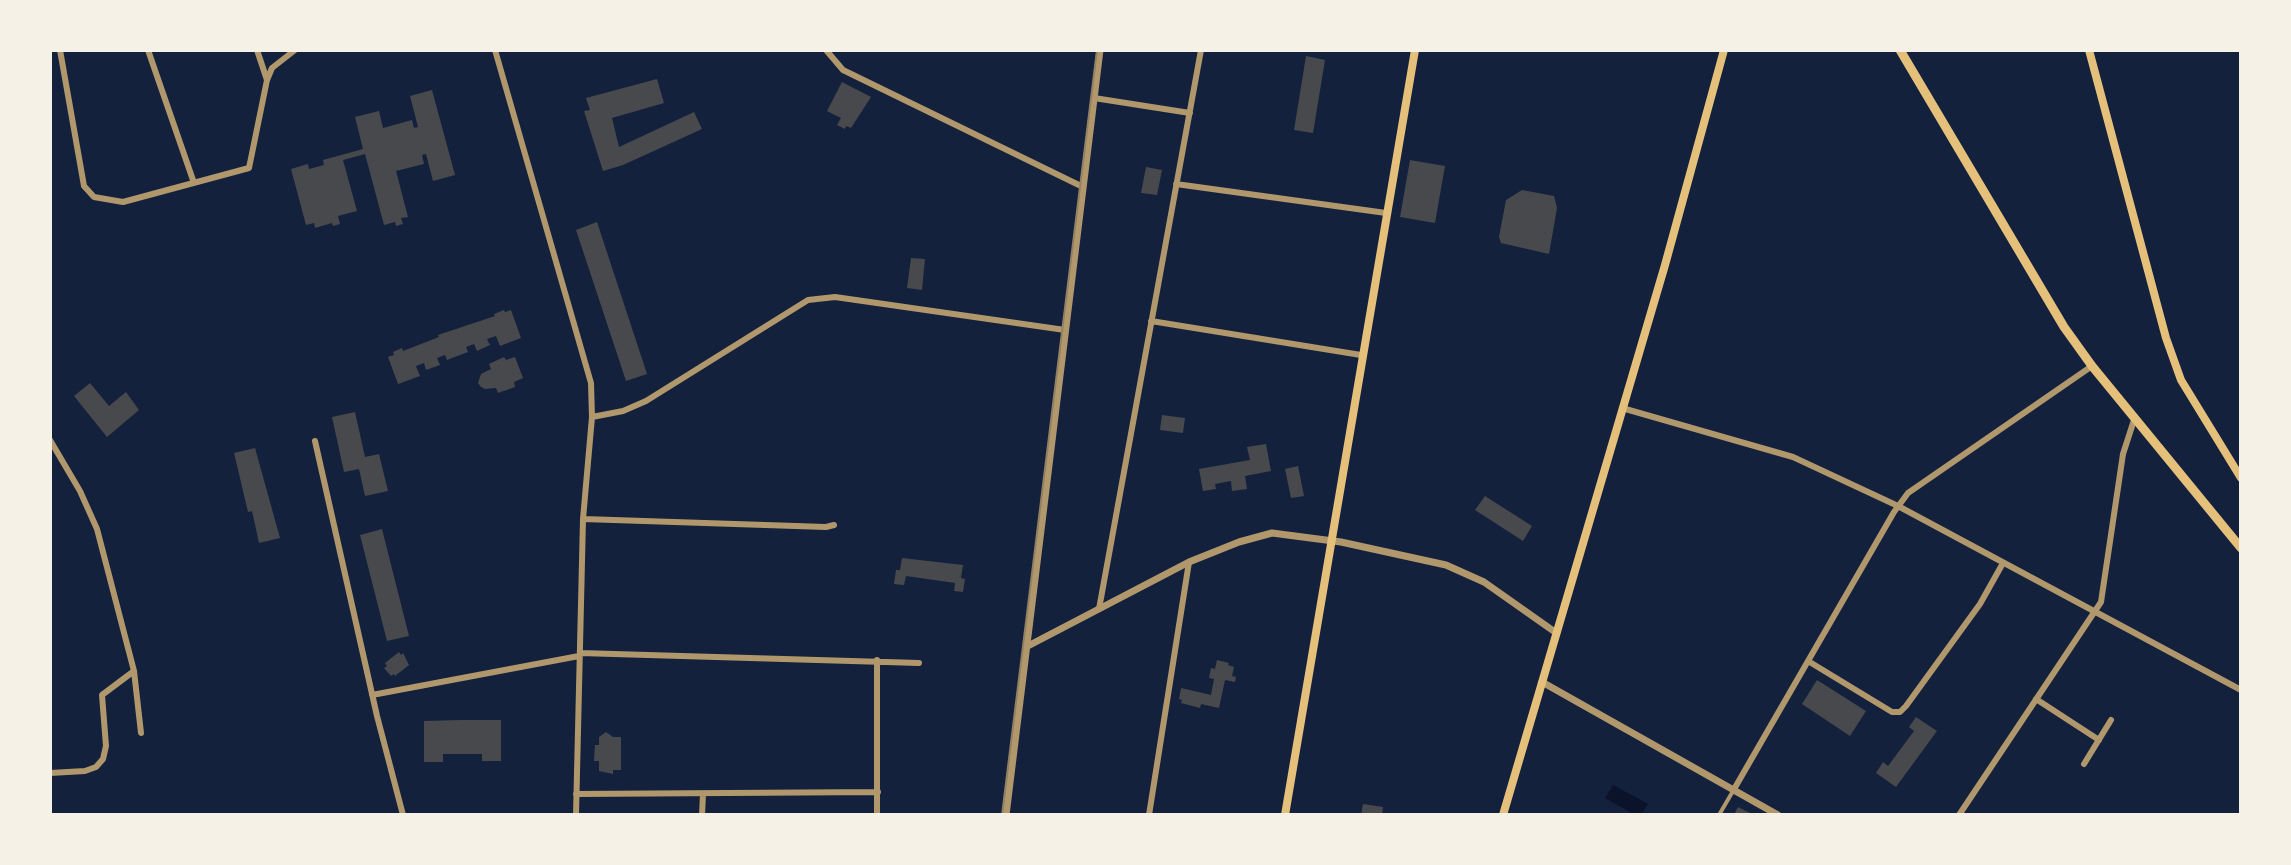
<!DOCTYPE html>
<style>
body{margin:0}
#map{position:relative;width:2291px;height:865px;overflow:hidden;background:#14213d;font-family:Helvetica,sans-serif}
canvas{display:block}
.frame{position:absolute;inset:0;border:52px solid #f6f1e7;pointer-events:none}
</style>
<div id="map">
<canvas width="2291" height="865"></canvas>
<div class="frame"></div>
</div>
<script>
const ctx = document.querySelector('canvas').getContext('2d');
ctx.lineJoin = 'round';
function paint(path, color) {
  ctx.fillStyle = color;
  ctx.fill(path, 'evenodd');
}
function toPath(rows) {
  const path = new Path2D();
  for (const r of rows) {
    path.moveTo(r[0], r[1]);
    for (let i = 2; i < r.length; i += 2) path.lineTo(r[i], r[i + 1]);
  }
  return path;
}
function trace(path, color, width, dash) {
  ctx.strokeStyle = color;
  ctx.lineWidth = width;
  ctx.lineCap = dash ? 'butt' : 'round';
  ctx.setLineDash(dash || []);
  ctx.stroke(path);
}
paint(toPath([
 [1613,785,1648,804,1641,815,1635,815,1605,798]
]), '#0b132b');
paint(toPath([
 [1306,56,1325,60,1313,133,1294,130],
 [657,79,664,103,612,118,619,147,694,112,702,129,623,165,603,171,584,111,590,110,586,98],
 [842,82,871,97,851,128,846,126,845,129,837,125,841,118,827,111],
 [432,90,455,175,433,181,426,154,422,155,424,164,396,171,408,217,401,218,403,224,396,226,395,222,384,225,365,154,343,160,357,211,338,216,340,224,333,226,332,223,315,228,314,223,306,225,291,169,308,164,309,169,324,165,323,160,363,149,355,117,379,111,383,128,412,120,414,128,418,127,410,96],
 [1410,160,1445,166,1435,223,1400,217],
 [1146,167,1162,170,1157,195,1141,193],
 [1522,190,1554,196,1557,208,1549,254,1501,243,1499,237,1506,200],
 [597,222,647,374,626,381,576,230],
 [911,258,925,259,922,290,907,288],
 [504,310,505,312,511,310,521,338,500,346,496,336,487,339,490,345,477,351,474,344,466,347,468,352,452,358,447,360,445,355,437,358,440,365,426,370,424,363,416,366,420,376,398,384,388,357,394,355,393,352,402,348,403,351,439,337,438,335,495,316,494,314],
 [504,357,506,360,515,357,523,378,514,382,515,387,498,393,496,388,485,389,481,387,478,383,481,374,491,369,489,364],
 [90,383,109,406,126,392,139,410,107,437,74,396],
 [355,412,365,457,379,454,388,491,365,496,359,469,344,472,332,417],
 [1162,415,1185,418,1183,433,1160,430],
 [1266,444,1271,471,1245,476,1247,489,1232,491,1231,481,1215,484,1216,489,1203,491,1199,469,1250,460,1247,447],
 [255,448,280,538,259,543,252,511,248,512,234,453],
 [1298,466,1304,496,1291,498,1285,469],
 [1485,496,1532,526,1523,541,1475,510],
 [382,529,409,636,387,641,360,535],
 [902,558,963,565,961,578,965,579,963,592,954,591,955,583,906,576,904,585,894,584,896,570,900,570],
 [399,652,401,655,403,653,409,665,395,676,394,674,391,676,384,668,387,666,385,663],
 [1217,660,1229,663,1228,665,1234,667,1232,676,1236,677,1235,682,1225,680,1219,708,1201,704,1200,708,1181,703,1182,700,1179,699,1181,688,1211,695,1214,679,1209,678,1211,668,1215,669],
 [1817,680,1866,711,1850,736,1802,704],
 [1916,717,1937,731,1896,787,1876,773,1883,762,1888,766,1914,731,1909,727],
 [462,720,501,720,501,761,482,761,482,754,443,754,443,762,424,762,424,721],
 [606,732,613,737,621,737,621,770,613,770,613,774,599,771,599,761,594,761,595,745,599,745,599,737],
 [1363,804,1383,807,1382,815,1361,815],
 [1738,807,1754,815,1734,815]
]), '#48494c');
trace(toPath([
 [1719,815,1733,791]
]), '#b1986c', 4);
trace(toPath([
 [60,50,84,186,94,197,123,202,249,168,267,80,272,68,295,50],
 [148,50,194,183],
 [257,50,267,80],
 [495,50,591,383,592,417,583,519,576,815],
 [826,50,843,70,1083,187],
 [1094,98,1190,113],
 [1176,184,1386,213],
 [1151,321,1361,355],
 [1622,408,1793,457,1898,506,2241,690],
 [592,417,623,411,646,401,808,300,835,297,1065,330],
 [50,440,80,491,97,529,134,671,141,733],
 [315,441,377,716,403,815],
 [583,519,826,527,834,525],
 [1099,609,1201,50],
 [580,653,919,663],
 [1808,661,1892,712,1900,712,1906,706,1980,604,2003,563],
 [372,695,579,656],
 [2036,699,2099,740],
 [2084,764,2111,720],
 [50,773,85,771,96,767,103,759,106,746,102,695,134,671],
 [1733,791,1894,512,1908,493,2092,366],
 [576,794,878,792],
 [702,815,703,794],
 [877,815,877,660],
 [1149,815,1189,562],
 [1959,815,2101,602,2123,454,2135,417]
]), '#b1986c', 6);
trace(toPath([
 [1026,647,1189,562,1239,542,1272,533,1341,542,1446,565,1484,582,1555,632],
 [1542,682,1778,815],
 [1006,815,1100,50]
]), '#b1986c', 7);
trace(toPath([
 [2089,50,2166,338,2181,380,2241,478],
 [1285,815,1415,50],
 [1503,815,1665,265,1724,50]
]), '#e5c07b', 8);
trace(toPath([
 [1900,50,2064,327,2092,366,2241,548]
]), '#e5c07b', 9);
trace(toPath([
 [1002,815,1097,50]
]), '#918062', 2);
</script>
